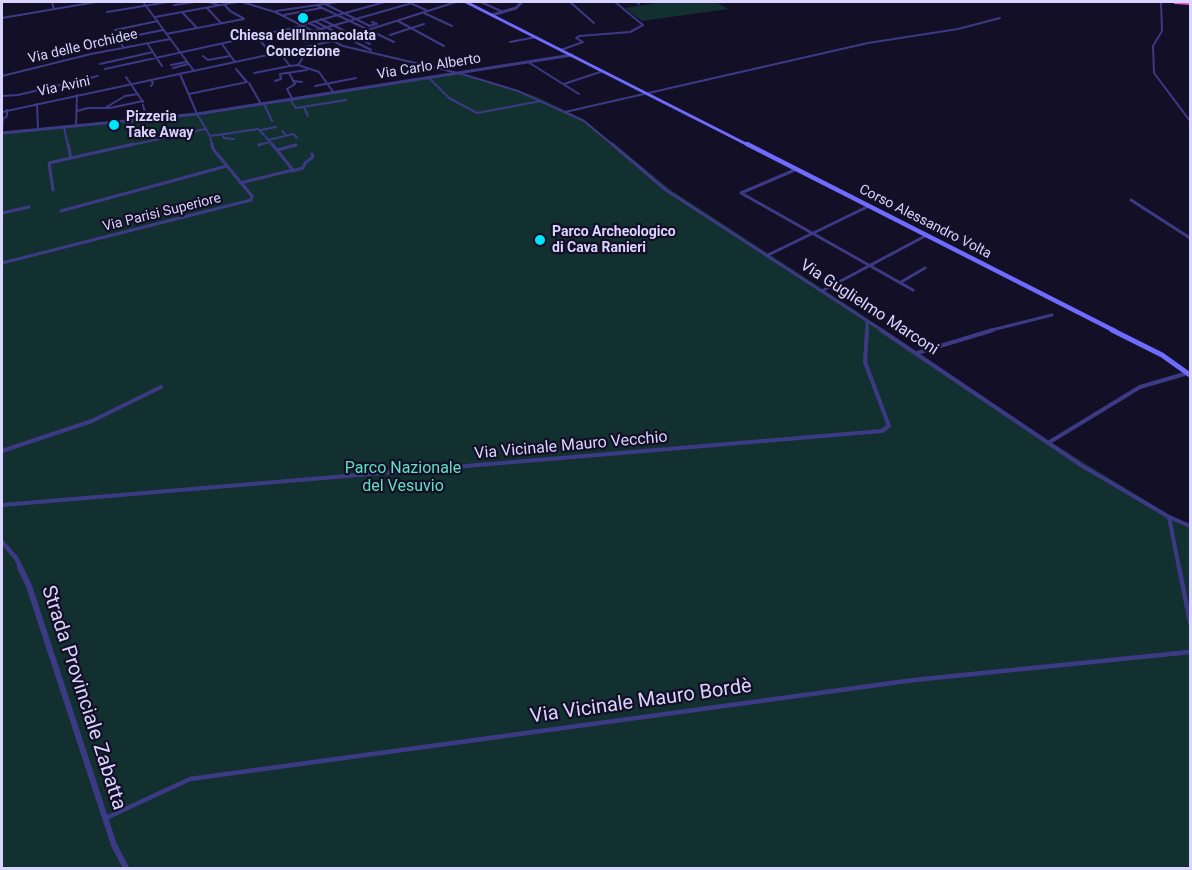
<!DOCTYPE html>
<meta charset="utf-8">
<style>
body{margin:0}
#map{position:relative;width:1192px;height:870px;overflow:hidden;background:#130f26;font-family:Roboto,sans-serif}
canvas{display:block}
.frame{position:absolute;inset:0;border:3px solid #d9d4ff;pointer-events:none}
</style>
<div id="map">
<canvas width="1192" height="870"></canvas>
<div class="frame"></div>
</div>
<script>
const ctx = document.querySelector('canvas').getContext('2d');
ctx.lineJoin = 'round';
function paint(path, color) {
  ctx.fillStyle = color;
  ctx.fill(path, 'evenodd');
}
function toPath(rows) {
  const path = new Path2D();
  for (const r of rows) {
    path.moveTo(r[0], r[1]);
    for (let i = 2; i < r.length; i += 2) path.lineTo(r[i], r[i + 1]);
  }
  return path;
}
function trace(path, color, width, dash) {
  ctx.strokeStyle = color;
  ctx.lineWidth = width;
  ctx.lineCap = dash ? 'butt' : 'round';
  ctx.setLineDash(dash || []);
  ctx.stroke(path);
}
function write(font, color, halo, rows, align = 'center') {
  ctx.font = font + ' Roboto,sans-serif';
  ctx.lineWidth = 4.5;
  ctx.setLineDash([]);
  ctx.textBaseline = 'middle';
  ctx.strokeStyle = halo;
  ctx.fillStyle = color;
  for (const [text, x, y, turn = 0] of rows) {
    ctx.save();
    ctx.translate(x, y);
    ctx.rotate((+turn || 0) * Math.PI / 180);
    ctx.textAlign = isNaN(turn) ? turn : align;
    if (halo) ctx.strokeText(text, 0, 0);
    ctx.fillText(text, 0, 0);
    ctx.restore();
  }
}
paint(toPath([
 [662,2,716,2,728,9,642,21,625,8],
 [457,73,535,96,583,119,671,190,852,308,1039,435,1171,516,1190,524,1190,868,2,868,2,133,171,117]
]), '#12302f');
trace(toPath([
 [52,2,54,9],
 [143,2,194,71],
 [208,2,219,5],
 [242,2,275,12,343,46,462,74,518,91,584,121,614,146],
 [408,2,426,10],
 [481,2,503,12],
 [570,2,594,23],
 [636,2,639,4],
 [1161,2,1162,31,1153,46,1154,73,1190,121],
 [224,4,230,11,243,18],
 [325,4,370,26],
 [174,5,195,2],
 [316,5,394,42],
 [207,8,221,23],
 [276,11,338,2],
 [107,12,168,2],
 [183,13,197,28],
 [424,13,452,26],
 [284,15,321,8],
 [155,17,237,2],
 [2,18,96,2],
 [321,19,370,44],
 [314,21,371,50],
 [398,21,444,46],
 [309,23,340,39],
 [302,25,385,2],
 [369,26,377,24,372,22],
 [115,30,158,21],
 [314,31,412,3],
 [290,32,306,42,319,34],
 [166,34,244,19],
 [390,35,424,24],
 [256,36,272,54],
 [510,42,536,37],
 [147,43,162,66],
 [222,44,235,62],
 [124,48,118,39,163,30],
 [561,50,583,42,576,38,579,36,630,32,643,25,615,2],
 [280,53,290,66,298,65,319,72,334,93],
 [203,56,208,60,230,56],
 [528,62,579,94],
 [100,64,153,52],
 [171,65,186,62],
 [298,65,304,56],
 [173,68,188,64],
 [105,69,302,26],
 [254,73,290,66],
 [289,73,295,84,287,89,293,100],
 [180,74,197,114,210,136,212,146],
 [2,76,91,54,170,39],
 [126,77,143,102],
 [429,78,449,98,477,113,541,101],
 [151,80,153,83,151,86],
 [275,81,281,79,280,74,307,70],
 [293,81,302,82],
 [249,83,261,104],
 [564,84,603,71],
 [315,86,356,78],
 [189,94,247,82,236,69],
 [2,96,18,95,98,76],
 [290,100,296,108,346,100],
 [37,104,38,130],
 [264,104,272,121],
 [143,105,147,119],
 [304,107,308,116],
 [105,108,125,96,138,94],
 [77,111,88,108,110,108,143,101],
 [2,112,333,41,456,2],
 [565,112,868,43,958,29,1000,18],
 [76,126,77,95],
 [64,127,68,146],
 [261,130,276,127],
 [282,131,286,135],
 [2,133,3,119,7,116,7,110],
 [222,134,224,138,234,139],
 [210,136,258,129,264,135],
 [265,136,273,146],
 [268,140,293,134,297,138],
 [259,145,270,142],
 [127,146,205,129],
 [293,146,296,145]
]), '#3d3a85', 2);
trace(toPath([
 [68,144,71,158,134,144],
 [612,144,666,190,883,331],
 [259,145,261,144],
 [277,150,296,145],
 [797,169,741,193,913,290],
 [292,171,303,168,305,163,313,157,312,154],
 [240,183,293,170,272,144],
 [53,190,49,163,71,158],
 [1131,200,1190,238],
 [61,211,227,166],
 [2,213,29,207],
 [768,255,869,206],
 [2,263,251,200,252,196,213,149,212,144],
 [901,282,925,268],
 [822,291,927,235],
 [867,331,867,322],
 [988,331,1052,315]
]), '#3d3a85', 3);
trace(toPath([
 [881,330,1081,465,1169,517,1190,526],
 [917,353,993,330],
 [1048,443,1140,387,1188,373],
 [2,451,92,421,161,387],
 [2,505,882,431,889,426,865,362,867,330],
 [1169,517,1179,568]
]), '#3d3a85', 4);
trace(toPath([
 [1179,567,1190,622],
 [106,818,190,779,914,680,1190,652]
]), '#3d3a85', 4.5);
trace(toPath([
 [492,15,516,8,522,2],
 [2,133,197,114,572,55]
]), '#3d3a85', 3);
trace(toPath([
 [2,542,16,558,21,568]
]), '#3d3a85', 4.5);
trace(toPath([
 [20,567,29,586,114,845,126,868]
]), '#3d3a85', 6);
trace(toPath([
 [466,2,750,146]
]), '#6f6bff', 3);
trace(toPath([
 [747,144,1115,331]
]), '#6f6bff', 4.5);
trace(toPath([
 [1112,330,1162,355,1190,375]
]), '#6f6bff', 5);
trace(toPath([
 [1175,2,1190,3]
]), '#e055d1', 4);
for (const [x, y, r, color] of [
 [303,18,6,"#00e5ff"],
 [114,125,6,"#00e5ff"],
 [540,240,6,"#00e5ff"]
]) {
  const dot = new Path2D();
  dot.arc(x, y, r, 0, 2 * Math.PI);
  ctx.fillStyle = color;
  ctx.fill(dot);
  trace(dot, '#130f26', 2);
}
write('bold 14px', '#d9d4ff', '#130f26', [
 ["Chiesa dell'Immacolata",303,36,"center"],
 ["Concezione",303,52,"center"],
 ["Pizzeria",126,117],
 ["Take Away",126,133],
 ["Parco Archeologico",552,232],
 ["di Cava Ranieri",552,248]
], 'left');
write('14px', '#d9d4ff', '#130f26', [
 ["Via delle Orchidee",83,47,-13],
 ["Via Carlo Alberto",429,67,-9],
 ["Via Avini",64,87,-12],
 ["Via Parisi Superiore",162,213,-14],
 ["Corso Alessandro Volta",925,222,27]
]);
write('16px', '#d9d4ff', '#130f26', [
 ["Via Guglielmo Marconi",869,308,33],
 ["Via Vicinale Mauro Vecchio",571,446,-5]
]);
write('16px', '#5fe0c0', '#130f26', [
 ["Parco Nazionale",403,469],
 ["del Vesuvio",403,487]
]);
write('20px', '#d9d4ff', '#130f26', [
 ["Strada Provinciale Zabatta",83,698,72],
 ["Via Vicinale Mauro Bordè",641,702,-8]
]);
</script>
